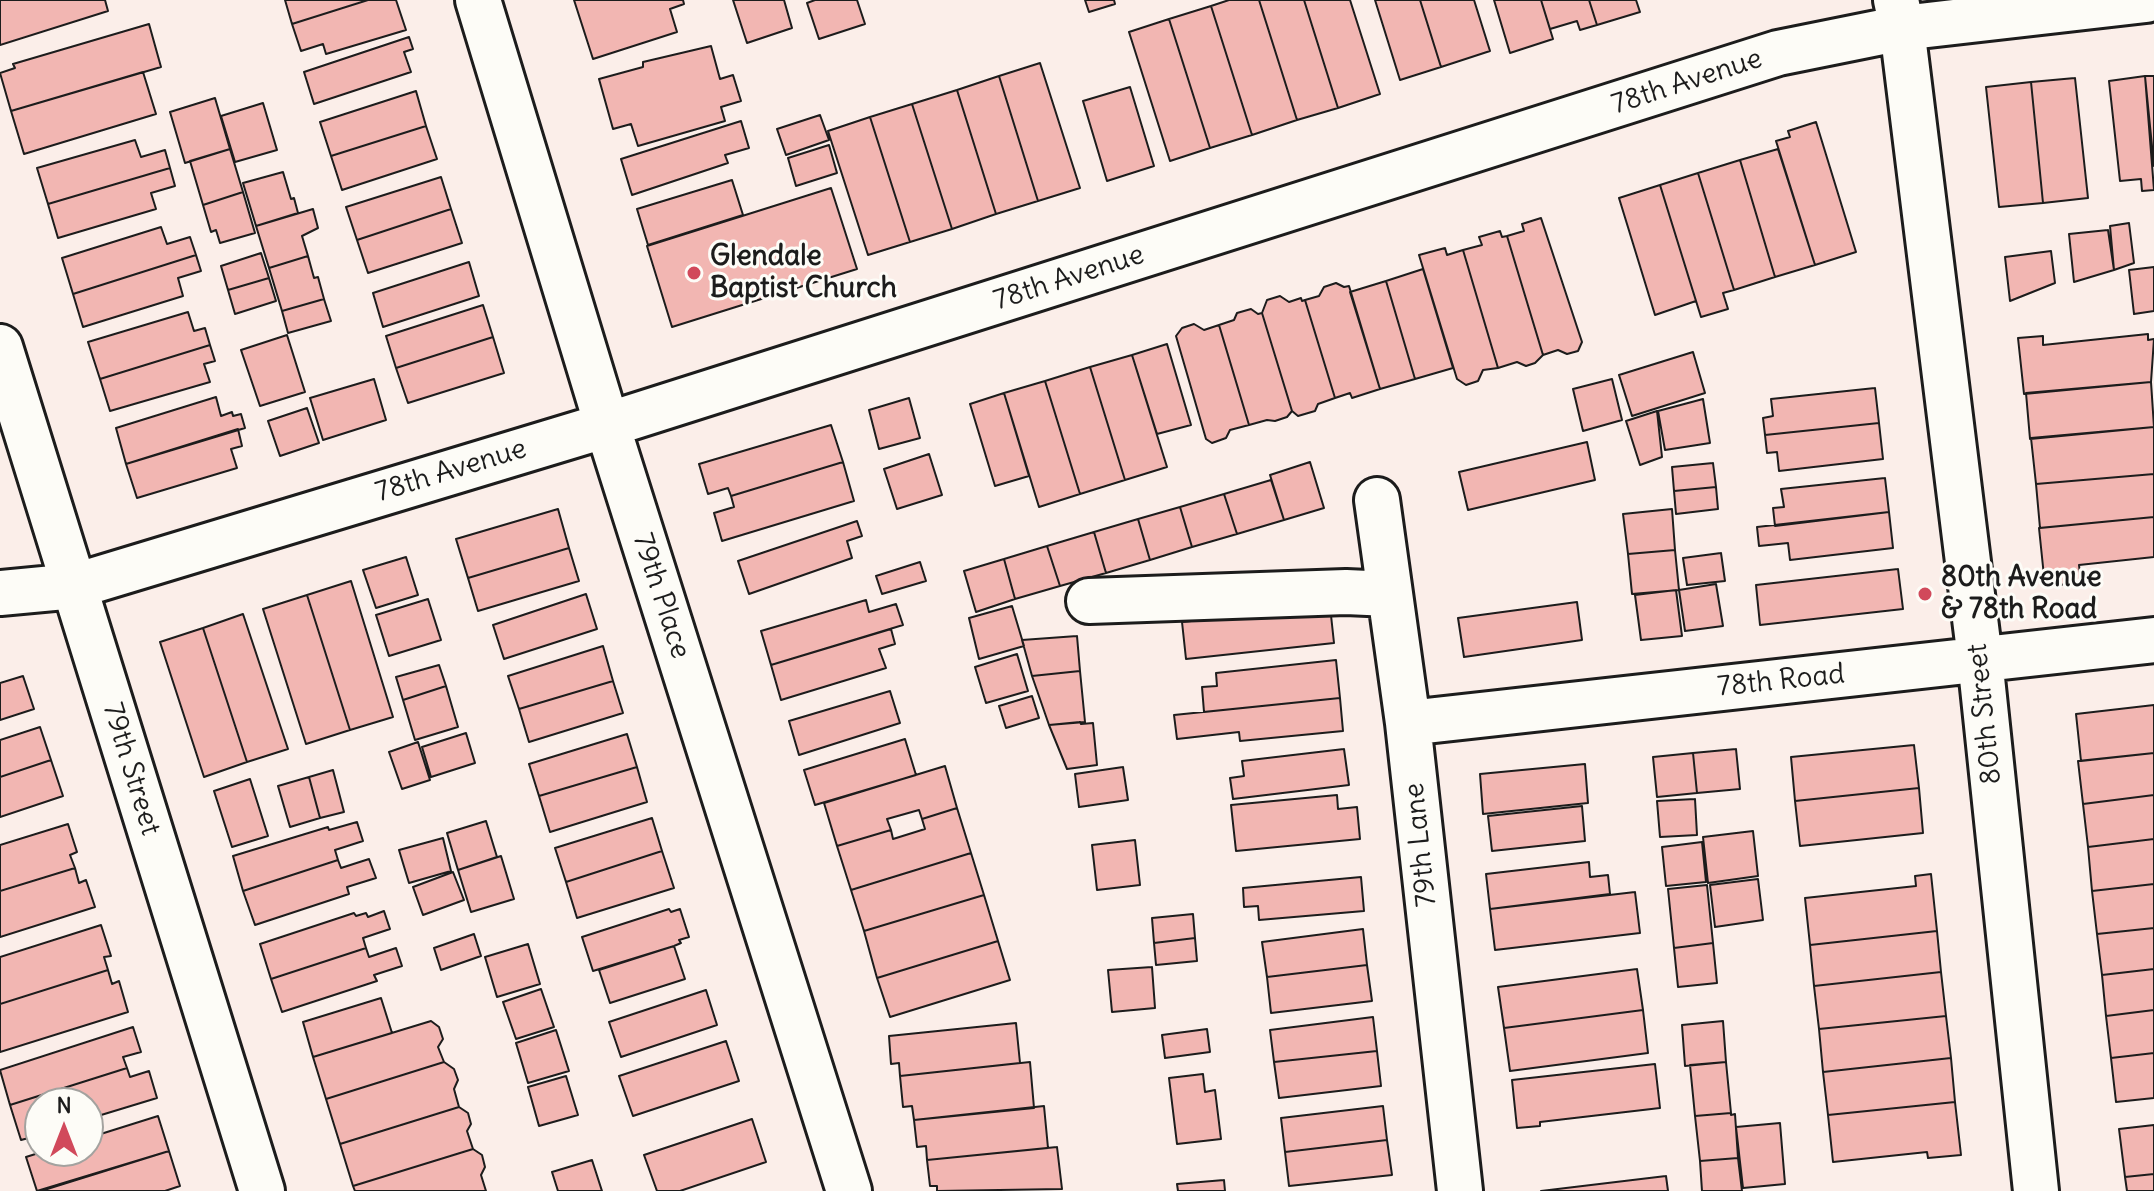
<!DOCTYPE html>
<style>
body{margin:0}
#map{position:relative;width:2154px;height:1191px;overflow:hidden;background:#fbeee9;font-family:Delius,sans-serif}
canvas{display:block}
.north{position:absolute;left:24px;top:1087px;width:80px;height:80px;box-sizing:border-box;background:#fdfcf7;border:2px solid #a3a29f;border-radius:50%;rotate:0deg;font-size:22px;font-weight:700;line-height:32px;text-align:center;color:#1c1c1c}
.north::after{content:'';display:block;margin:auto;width:28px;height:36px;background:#d1495b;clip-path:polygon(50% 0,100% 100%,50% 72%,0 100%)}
</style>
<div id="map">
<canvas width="2154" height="1191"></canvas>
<div class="north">N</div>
</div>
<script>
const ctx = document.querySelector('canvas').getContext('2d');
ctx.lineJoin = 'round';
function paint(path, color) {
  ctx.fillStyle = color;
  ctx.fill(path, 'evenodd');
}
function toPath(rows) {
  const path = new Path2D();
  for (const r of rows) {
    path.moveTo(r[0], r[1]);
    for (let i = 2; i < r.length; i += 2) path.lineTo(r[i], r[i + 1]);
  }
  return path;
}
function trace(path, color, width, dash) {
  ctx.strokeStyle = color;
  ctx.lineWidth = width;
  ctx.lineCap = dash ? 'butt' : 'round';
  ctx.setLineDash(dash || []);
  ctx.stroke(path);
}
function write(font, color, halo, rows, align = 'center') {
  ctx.font = font + ' Delius,sans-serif';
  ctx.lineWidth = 6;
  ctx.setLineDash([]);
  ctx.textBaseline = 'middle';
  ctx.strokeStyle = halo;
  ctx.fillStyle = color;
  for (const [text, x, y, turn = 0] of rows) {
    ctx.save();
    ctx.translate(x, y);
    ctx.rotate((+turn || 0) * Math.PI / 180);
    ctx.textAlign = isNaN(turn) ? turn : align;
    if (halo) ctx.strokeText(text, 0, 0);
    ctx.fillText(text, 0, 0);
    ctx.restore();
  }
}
const building = toPath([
 [0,0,105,0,108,11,0,45,0,0],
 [285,0,368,0,292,24,285,0],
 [368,0,396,0,406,30,326,54,323,44,301,51,292,24,368,0],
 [574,0,683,0,684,4,670,9,677,32,593,59,574,0],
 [733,0,784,0,792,28,747,43,733,0],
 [815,0,857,0,865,24,819,39,807,3,815,0],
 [1085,0,1114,0,1115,4,1089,12,1085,0],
 [1229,0,1259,0,1297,120,1252,135,1211,6,1229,0],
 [1259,0,1304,0,1338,108,1297,120,1259,0],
 [1304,0,1350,0,1380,94,1338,108,1304,0],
 [1375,0,1420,0,1441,67,1400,80,1375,0],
 [1420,0,1474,0,1490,51,1441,67,1420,0],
 [1494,0,1541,0,1553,39,1510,53,1494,0],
 [1541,0,1589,0,1597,25,1580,30,1577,21,1550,29,1541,0],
 [1589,0,1636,0,1640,12,1597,25,1589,0],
 [1211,6,1252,135,1210,148,1169,19,1211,6],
 [1169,19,1210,148,1170,161,1129,32,1169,19],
 [149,24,161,67,11,111,0,73,15,68,13,64,149,24],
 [409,37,413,49,404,52,411,72,314,104,304,72,409,37],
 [711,46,720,79,733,75,741,101,721,107,725,121,638,146,631,124,613,129,599,79,643,67,643,62,711,46],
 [1040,63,1080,188,1038,201,999,76,1040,63],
 [143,72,156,114,24,154,11,111,143,72],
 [999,76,1038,201,996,214,957,90,999,76],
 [2145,76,2154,76,2154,166,2145,76],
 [2145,76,2154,190,2142,191,2141,179,2120,181,2109,81,2145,76],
 [2075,78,2088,198,2043,203,2031,82,2075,78],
 [2031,82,2043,203,1999,207,1986,87,2031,82],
 [1130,87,1154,166,1107,181,1083,101,1130,87],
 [957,90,996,214,952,229,912,104,957,90],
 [416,91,426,126,331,156,320,122,416,91],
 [215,98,230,149,185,163,170,112,215,98],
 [263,103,277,150,235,162,221,116,263,103],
 [912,104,952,229,910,242,870,117,912,104],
 [820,115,829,140,786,155,777,129,820,115],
 [870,117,910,242,868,255,828,131,870,117],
 [741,121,749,148,725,155,728,163,632,195,621,159,741,121],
 [1816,122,1856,252,1815,265,1776,141,1790,137,1788,131,1816,122],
 [426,126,437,159,342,190,331,156,426,126],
 [135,140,141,157,165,150,170,168,48,204,37,168,135,140],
 [829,145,837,173,796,186,788,158,829,145],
 [230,149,243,192,203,205,190,161,230,149],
 [1778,149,1815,265,1775,277,1740,160,1778,149],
 [1740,160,1775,277,1734,290,1698,173,1740,160],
 [170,168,175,186,151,193,156,209,58,238,48,204,170,168],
 [283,172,291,199,294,198,298,213,256,226,243,183,283,172],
 [1698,173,1734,290,1723,293,1728,309,1701,317,1660,185,1698,173],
 [441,177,451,209,357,240,346,207,441,177],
 [732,180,743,215,648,245,637,209,732,180],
 [1660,185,1696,301,1655,315,1619,198,1660,185],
 [831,188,857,269,672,327,647,246,831,188],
 [243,192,255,233,220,243,216,230,211,232,203,205,243,192],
 [313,209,318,228,302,236,308,256,269,268,256,226,313,209],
 [451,209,462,243,368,273,357,240,451,209],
 [1541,218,1582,342,1578,351,1567,354,1558,350,1543,355,1507,236,1524,231,1522,224,1541,218],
 [2129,223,2134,263,2114,270,2110,226,2129,223],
 [161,227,167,244,190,237,196,255,73,294,62,258,161,227],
 [2108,230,2114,270,2074,282,2069,234,2108,230],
 [1500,231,1502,237,1507,236,1543,355,1535,363,1526,366,1517,362,1498,368,1463,250,1482,245,1479,237,1500,231],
 [1445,248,1447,255,1463,250,1498,368,1483,370,1478,381,1466,385,1457,379,1419,255,1445,248],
 [2051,251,2055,283,2010,301,2005,257,2051,251],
 [261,253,269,278,228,290,221,266,261,253],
 [196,255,201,271,178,278,183,296,83,327,73,294,196,255],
 [308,256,314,278,318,277,324,299,282,311,269,268,308,256],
 [469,262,479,296,383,327,373,293,469,262],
 [2154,267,2154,311,2134,314,2129,270,2154,267],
 [1423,269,1453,368,1415,379,1386,281,1423,269],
 [269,278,276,301,235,314,228,290,269,278],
 [1386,281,1415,379,1380,389,1350,292,1386,281],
 [1336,283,1344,287,1349,286,1380,389,1352,398,1350,393,1335,398,1305,300,1319,296,1324,287,1336,283],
 [1280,296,1289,302,1301,298,1302,301,1305,300,1335,398,1318,404,1315,411,1298,416,1292,411,1262,313,1267,300,1280,296],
 [324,299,331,321,288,333,282,311,324,299],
 [483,305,493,337,396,368,386,336,483,305],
 [1251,309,1258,314,1262,313,1292,411,1287,417,1275,421,1267,420,1249,425,1219,325,1234,320,1237,313,1251,309],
 [188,312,194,331,205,328,210,345,100,379,88,342,188,312],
 [1194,324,1204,330,1219,325,1249,425,1230,430,1226,438,1212,443,1206,439,1176,336,1182,328,1194,324],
 [2148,334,2148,340,2154,339,2151,382,2024,394,2018,338,2043,336,2043,345,2148,334],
 [287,335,305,392,260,406,241,350,287,335],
 [493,337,504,373,408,403,396,368,493,337],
 [1167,344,1191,425,1157,434,1132,355,1167,344],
 [210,345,215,361,204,364,210,382,110,411,100,379,210,345],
 [1693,352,1705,393,1632,416,1619,375,1693,352],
 [1132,355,1167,467,1125,480,1090,367,1132,355],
 [1090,367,1125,480,1080,494,1045,381,1090,367],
 [374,379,386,420,323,440,310,398,374,379],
 [1612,379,1622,420,1583,431,1573,389,1612,379],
 [1045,381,1080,494,1039,507,1004,393,1045,381],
 [2151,382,2154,427,2030,439,2026,393,2151,382],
 [1875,388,1879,423,1765,435,1763,418,1773,416,1771,399,1875,388],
 [1004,393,1029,476,995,486,970,404,1004,393],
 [216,397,221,416,232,412,233,416,241,414,245,428,126,464,116,428,216,397],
 [909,398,920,438,879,449,869,410,909,398],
 [1703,399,1710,443,1665,450,1658,411,1703,399],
 [307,408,319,443,280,456,268,421,307,408],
 [1657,411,1662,457,1640,465,1626,421,1657,411],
 [1879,423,1883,459,1779,471,1777,452,1767,453,1765,435,1879,423],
 [831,425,843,462,731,496,728,488,708,494,699,464,831,425],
 [2154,427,2154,474,2036,484,2031,438,2154,427],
 [238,429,242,446,231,449,237,468,137,498,126,464,238,429],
 [1587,442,1595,480,1468,510,1459,472,1587,442],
 [929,454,942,495,897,509,884,469,929,454],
 [843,462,854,501,722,541,714,513,734,507,731,496,843,462],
 [1310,462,1324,508,1284,520,1270,475,1310,462],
 [1713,463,1716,487,1674,491,1672,467,1713,463],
 [2154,474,2154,517,2040,528,2036,484,2154,474],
 [1885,478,1889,512,1775,526,1773,508,1784,507,1781,489,1885,478],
 [1271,480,1284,520,1237,534,1224,494,1271,480],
 [1716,487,1718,509,1676,514,1674,491,1716,487],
 [1224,494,1237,534,1192,547,1180,507,1224,494],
 [1180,507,1192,547,1150,560,1138,519,1180,507],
 [558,509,569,548,468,578,456,539,558,509],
 [1672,509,1675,550,1628,554,1623,514,1672,509],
 [1889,512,1893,548,1790,560,1788,543,1759,546,1757,527,1889,512],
 [2154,517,2154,557,2079,565,2081,583,2045,586,2039,528,2154,517],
 [1138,519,1150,560,1106,573,1094,532,1138,519],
 [857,521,862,536,847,541,852,558,749,594,738,561,857,521],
 [1094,532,1106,573,1060,586,1047,546,1094,532],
 [1047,546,1060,586,1015,599,1004,559,1047,546],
 [569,548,579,581,478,611,468,578,569,548],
 [1675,550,1679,590,1632,594,1628,554,1675,550],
 [1721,553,1725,581,1687,585,1683,558,1721,553],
 [406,557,418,595,376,608,363,570,406,557],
 [1004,559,1015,599,976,612,964,571,1004,559],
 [920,562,926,581,882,594,876,576,920,562],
 [1898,569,1903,609,1760,625,1756,585,1898,569],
 [351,581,393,717,350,730,307,595,351,581],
 [1716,584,1723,626,1685,631,1679,590,1716,584],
 [1676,590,1682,636,1641,640,1635,595,1676,590],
 [586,594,597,629,504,659,493,625,586,594],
 [307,595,350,730,306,744,263,609,307,595],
 [428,599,441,640,389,656,376,615,428,599],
 [866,600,869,612,896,604,903,625,771,665,761,631,866,600],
 [1577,602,1582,640,1464,657,1458,618,1577,602],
 [1012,606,1024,646,979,659,969,618,1012,606],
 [1330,606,1334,643,1186,659,1182,622,1330,606],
 [243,614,288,749,247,762,203,628,243,614],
 [203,628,247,762,204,777,160,642,203,628],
 [891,629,895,644,879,649,886,668,781,700,771,665,891,629],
 [1077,636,1080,671,1032,676,1022,640,1077,636],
 [603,646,613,681,519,709,508,676,603,646],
 [1017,654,1028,691,986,703,975,667,1017,654],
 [1336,660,1340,698,1204,712,1202,687,1217,686,1216,673,1336,660],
 [439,665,446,686,403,700,396,677,439,665],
 [1080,671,1085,722,1049,725,1032,676,1080,671],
 [23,676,34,709,0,720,0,683,23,676],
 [613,681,623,713,529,742,519,709,613,681],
 [446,686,458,727,415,740,403,700,446,686],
 [890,691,900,723,799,755,789,721,890,691],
 [1032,696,1039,718,1006,728,999,706,1032,696],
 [1340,698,1343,731,1240,741,1239,732,1177,739,1174,715,1340,698],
 [2154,705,2154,753,2081,761,2076,714,2154,705],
 [1080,722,1081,724,1093,723,1097,765,1067,769,1049,725,1080,722],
 [40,727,51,760,0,777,0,740,40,727],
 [466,733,475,763,431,777,422,747,466,733],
 [627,734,637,767,539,796,529,764,627,734],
 [905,739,916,775,815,805,804,770,905,739],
 [418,742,430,780,402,789,389,752,418,742],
 [1914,745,1919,788,1795,801,1791,757,1914,745],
 [1344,749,1349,785,1233,799,1230,778,1244,776,1242,761,1344,749],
 [1736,749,1740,789,1697,793,1693,753,1736,749],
 [1693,753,1697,793,1657,797,1653,757,1693,753],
 [2154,753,2154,795,2083,804,2078,761,2154,753],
 [51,760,63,796,0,817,0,777,51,760],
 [1585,764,1588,803,1483,814,1480,774,1585,764],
 [945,766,957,808,922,819,919,810,887,819,891,830,837,846,824,803,945,766],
 [637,767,647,802,550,832,539,796,637,767],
 [1123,767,1128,800,1079,807,1075,774,1123,767],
 [333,770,344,812,320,818,309,777,333,770],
 [309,777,320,818,290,827,278,786,309,777],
 [250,779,268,836,232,847,214,791,250,779],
 [1919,788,1923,833,1800,846,1795,801,1919,788],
 [1337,795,1338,809,1357,807,1360,839,1236,851,1231,805,1337,795],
 [2154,795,2154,839,2088,847,2083,804,2154,795],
 [1695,799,1697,835,1660,837,1657,801,1695,799],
 [1582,806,1585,841,1492,851,1488,816,1582,806],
 [957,808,971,853,851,890,837,846,891,830,893,839,925,829,922,819,957,808],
 [652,818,662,851,566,882,555,848,652,818],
 [486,821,497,857,458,870,447,833,486,821],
 [357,822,363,841,335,850,338,860,243,891,233,856,328,827,329,830,357,822],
 [68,824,77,852,70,855,75,868,0,891,0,845,68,824],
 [1753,831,1758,876,1708,883,1703,837,1753,831],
 [443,838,451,871,409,883,399,850,443,838],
 [2154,839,2154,884,2092,891,2088,847,2154,839],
 [1135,840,1140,885,1097,890,1092,845,1135,840],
 [1702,842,1706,882,1666,886,1662,847,1702,842],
 [662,851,674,888,577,918,566,882,662,851],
 [971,853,984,895,864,931,851,890,971,853],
 [501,856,514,899,471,912,458,870,501,856],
 [369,859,376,878,347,887,349,894,255,925,243,891,338,860,341,868,369,859],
 [1589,862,1590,877,1608,875,1610,894,1490,909,1486,874,1589,862],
 [75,868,79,883,86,880,95,907,0,937,0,891,75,868],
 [453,872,464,900,423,915,413,887,453,872],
 [1931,874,1937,931,1810,945,1805,898,1916,886,1915,876,1931,874],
 [1361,877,1364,911,1259,920,1258,906,1244,907,1243,888,1361,877],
 [1758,879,1763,920,1715,927,1710,885,1758,879],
 [2154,884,2154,928,2097,934,2092,891,2154,884],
 [1707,885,1713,943,1674,948,1668,889,1707,885],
 [1635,892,1640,933,1495,950,1490,909,1635,892],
 [984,895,998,941,877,978,864,931,984,895],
 [669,909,671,912,680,909,689,937,679,940,681,943,674,946,593,971,582,937,669,909],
 [384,911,390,929,363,938,366,948,271,979,260,944,354,913,356,916,366,913,368,917,384,911],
 [1193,914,1195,938,1154,943,1152,918,1193,914],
 [101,925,111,956,104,957,108,970,0,1004,0,957,101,925],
 [2154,928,2154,969,2102,975,2097,934,2154,928],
 [1363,929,1367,965,1267,977,1262,942,1363,929],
 [1937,931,1941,972,1814,986,1810,945,1937,931],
 [474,934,481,956,441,970,434,948,474,934],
 [1195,938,1197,961,1156,965,1154,943,1195,938],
 [998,941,1010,980,890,1017,877,978,998,941],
 [1713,943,1717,983,1678,987,1674,948,1713,943],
 [528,944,540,984,497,997,485,957,528,944],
 [674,946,685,979,610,1003,599,970,674,946],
 [366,948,369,957,396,948,402,966,374,975,377,981,282,1012,271,979,366,948],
 [1367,965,1372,1001,1271,1013,1267,977,1367,965],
 [1152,967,1155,1008,1112,1012,1108,970,1152,967],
 [1637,969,1643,1010,1504,1028,1498,987,1637,969],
 [2154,969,2154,1010,2106,1016,2102,975,2154,969],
 [108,970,112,984,119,981,128,1012,0,1052,0,1004,108,970],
 [1941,972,1946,1016,1819,1029,1814,986,1941,972],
 [541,989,554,1027,516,1039,503,1002,541,989],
 [706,990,717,1025,621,1057,609,1022,706,990],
 [381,998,392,1033,313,1057,303,1022,381,998],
 [1643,1010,1648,1053,1510,1071,1504,1028,1643,1010],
 [2154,1010,2154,1053,2111,1058,2106,1016,2154,1010],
 [1946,1016,1951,1058,1823,1072,1819,1029,1946,1016],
 [1373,1017,1377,1051,1274,1062,1270,1030,1373,1017],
 [431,1021,439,1027,443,1039,438,1047,444,1062,326,1099,313,1057,431,1021],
 [1723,1021,1726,1062,1685,1066,1682,1025,1723,1021],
 [1016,1023,1020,1063,900,1076,899,1063,891,1064,889,1036,1016,1023],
 [133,1027,141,1052,123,1057,127,1068,10,1105,0,1070,133,1027],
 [1207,1029,1210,1052,1165,1058,1162,1035,1207,1029],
 [556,1030,569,1071,528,1083,516,1043,556,1030],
 [726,1041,739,1081,633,1116,619,1076,726,1041],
 [1377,1051,1381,1086,1279,1098,1274,1062,1377,1051],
 [2154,1053,2154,1098,2116,1102,2111,1058,2154,1053],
 [1951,1058,1955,1102,1828,1115,1823,1072,1951,1058],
 [444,1062,454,1069,458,1080,454,1089,459,1107,340,1144,326,1099,444,1062],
 [1030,1062,1034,1108,914,1120,912,1106,903,1107,900,1076,1030,1062],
 [1726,1062,1731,1113,1695,1116,1690,1065,1726,1062],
 [1655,1064,1660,1108,1540,1122,1540,1126,1517,1128,1512,1080,1655,1064],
 [127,1068,130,1077,149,1071,157,1098,88,1119,88,1103,40,1103,40,1135,21,1140,10,1105,127,1068],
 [1203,1074,1205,1092,1215,1090,1221,1139,1177,1144,1169,1078,1203,1074],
 [566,1076,578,1115,539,1126,528,1087,566,1076],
 [1955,1102,1961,1155,1928,1158,1927,1152,1833,1162,1828,1115,1955,1102],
 [1044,1106,1048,1148,927,1160,926,1146,917,1147,914,1120,1044,1106],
 [1383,1106,1387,1140,1285,1152,1281,1118,1383,1106],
 [459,1107,468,1113,471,1124,467,1131,473,1149,353,1186,340,1144,459,1107],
 [1731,1113,1731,1115,1735,1114,1738,1158,1700,1161,1695,1116,1731,1113],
 [158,1116,169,1151,37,1191,26,1157,45,1151,88,1151,88,1138,158,1116],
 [752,1119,766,1162,680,1191,657,1191,644,1155,752,1119],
 [1780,1123,1785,1184,1743,1188,1736,1127,1780,1123],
 [2154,1125,2154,1174,2125,1177,2119,1129,2154,1125],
 [1387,1140,1392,1175,1289,1186,1285,1152,1387,1140],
 [1057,1147,1062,1189,937,1191,937,1186,930,1186,927,1160,1057,1147],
 [473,1149,482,1155,485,1167,481,1175,486,1191,355,1191,353,1186,473,1149],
 [169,1151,180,1186,165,1191,41,1191,169,1151],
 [1738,1158,1742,1191,1702,1191,1700,1161,1738,1158],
 [592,1160,602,1191,558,1191,552,1172,592,1160],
 [2154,1174,2154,1191,2127,1191,2125,1177,2154,1174],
 [1666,1176,1668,1191,1541,1191,1666,1176],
 [1224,1180,1225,1191,1178,1191,1177,1184,1224,1180]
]);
paint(building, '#f2b6b2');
trace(building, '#1c1c1c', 2);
const minor = toPath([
 [478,0,607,425,849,1191],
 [1896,0,1902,28,1980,659,2036,1191],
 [0,347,262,1191],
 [1377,500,1408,723,1460,1191],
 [0,593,75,586,118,573,607,425,1778,53,1902,28,2146,0],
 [1089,601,1346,592,1390,594],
 [1408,723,2154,640]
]);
trace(minor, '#1c1c1c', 50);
trace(minor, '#fdfcf7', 44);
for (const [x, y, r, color] of [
 [694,273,8,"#d1495b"],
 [1925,594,8,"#d1495b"]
]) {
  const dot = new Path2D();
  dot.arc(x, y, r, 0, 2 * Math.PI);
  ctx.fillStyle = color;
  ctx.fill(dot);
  trace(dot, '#fdfcf7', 3);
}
write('28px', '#1c1c1c', '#fdfcf7', [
 ["78th Avenue",1687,82,-18],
 ["78th Avenue",1069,278,-18],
 ["78th Avenue",451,471,-17],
 ["79th Place",661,596,72],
 ["78th Road",1781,681,-6],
 ["80th Street",1985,714,-96],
 ["79th Street",131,769,73],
 ["79th Lane",1421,845,-96]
]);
write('bold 28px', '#1c1c1c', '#fdfcf7', [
 ["Glendale",710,257],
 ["Baptist Church",710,289],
 ["80th Avenue",1941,578],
 ["& 78th Road",1941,610]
], 'left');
</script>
